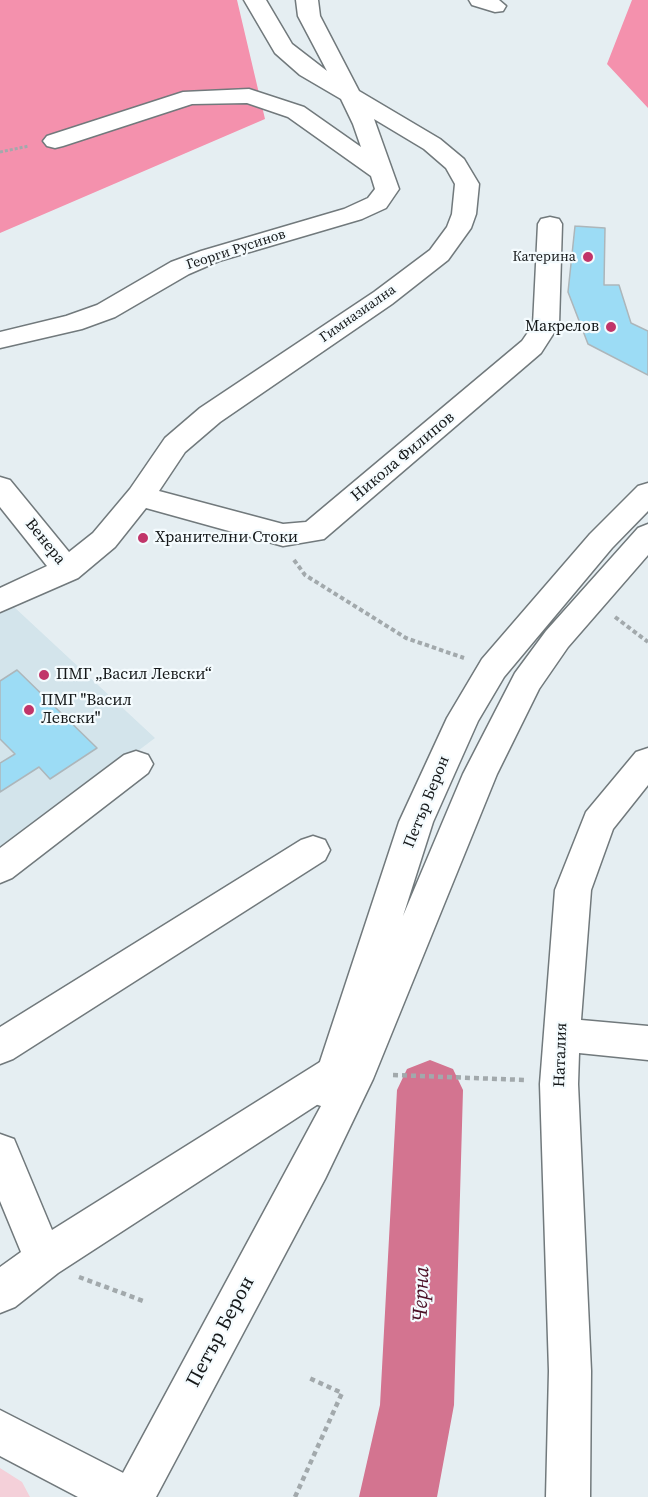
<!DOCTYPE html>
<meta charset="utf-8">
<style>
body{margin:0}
canvas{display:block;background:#e5eef2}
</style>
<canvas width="648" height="1497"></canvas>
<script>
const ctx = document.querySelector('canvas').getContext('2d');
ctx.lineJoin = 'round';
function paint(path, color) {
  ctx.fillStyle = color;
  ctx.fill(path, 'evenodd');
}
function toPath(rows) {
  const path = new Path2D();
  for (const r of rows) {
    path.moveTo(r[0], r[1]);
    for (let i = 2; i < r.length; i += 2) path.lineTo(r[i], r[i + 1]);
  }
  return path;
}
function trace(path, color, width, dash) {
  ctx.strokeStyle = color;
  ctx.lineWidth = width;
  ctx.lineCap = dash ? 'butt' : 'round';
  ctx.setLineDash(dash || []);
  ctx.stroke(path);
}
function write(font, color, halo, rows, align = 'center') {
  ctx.font = font + ' "Source Serif 4",serif';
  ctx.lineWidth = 4.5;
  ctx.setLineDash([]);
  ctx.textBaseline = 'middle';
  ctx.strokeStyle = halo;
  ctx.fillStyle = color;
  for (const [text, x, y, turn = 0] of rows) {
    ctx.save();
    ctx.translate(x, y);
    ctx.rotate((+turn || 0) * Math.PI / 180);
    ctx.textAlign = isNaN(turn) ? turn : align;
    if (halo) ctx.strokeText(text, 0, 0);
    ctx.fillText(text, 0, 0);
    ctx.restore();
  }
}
paint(toPath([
 [13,606,155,738,0,855,0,612]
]), '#d3e4eb');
paint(toPath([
 [0,1468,22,1482,30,1497,0,1497]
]), '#f4d0d9');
paint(toPath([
 [0,0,237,0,265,119,0,233],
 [632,0,648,0,648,108,607,64]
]), '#f491ad');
paint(toPath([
 [430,1060,453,1069,463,1090,454,1405,437,1497,359,1497,380,1405,397,1090,407,1069,430,1060]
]), '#d37490');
const building = toPath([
 [575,226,605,228,604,285,619,285,631,323,648,331,648,375,588,344,568,292,575,226],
 [17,670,97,748,50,779,39,767,0,792,0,763,15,754,0,739,0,681,17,670]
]);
paint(building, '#9cdcf5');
trace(building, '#adb6ba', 1.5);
const minor = toPath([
 [244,0,266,0,292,44,327,71,298,16,296,0,318,0,320,16,359,91,440,139,464,159,479,184,476,214,471,228,448,260,392,304,220,422,185,452,159,491,283,524,306,522,522,341,533,325,538,224,541,219,550,217,559,219,562,224,559,325,541,353,324,539,283,546,146,508,115,547,78,578,0,612,0,588,47,566,0,507,0,477,10,480,69,552,93,533,130,489,165,438,200,408,374,292,430,250,447,227,452,214,455,184,446,168,424,149,374,119,399,189,386,208,362,219,219,261,189,274,115,317,82,329,0,348,0,332,66,316,97,305,171,262,201,251,344,209,368,198,375,189,371,176,288,117,247,103,192,104,63,146,55,148,47,146,43,141,47,136,183,92,249,89,304,107,361,147,353,124,341,99,300,75,275,53,244,0],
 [469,0,499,0,506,6,503,11,495,12,472,5,469,0],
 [648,748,648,785,613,829,591,890,581,1020,648,1026,648,1060,579,1053,578,1084,591,1371,590,1497,546,1497,549,1371,540,1084,555,890,586,812,636,752,648,748],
 [136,751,148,755,153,764,148,773,12,878,0,883,0,848,124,755,136,751],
 [313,836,325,840,330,850,325,860,13,1059,0,1064,0,1027,301,840,313,836],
 [333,1057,346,1062,352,1074,346,1086,58,1273,15,1307,0,1313,0,1267,21,1252,0,1201,0,1134,14,1139,52,1230,320,1062,333,1057],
 [0,1410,139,1481,145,1497,78,1497,0,1456,0,1410]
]);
const major = toPath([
 [648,483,648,511,612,548,504,677,478,721,433,822,403,916,463,774,515,673,546,631,638,528,648,524,648,555,568,647,539,689,497,774,373,1079,325,1179,156,1497,110,1497,321,1106,315,1104,310,1092,399,822,447,718,482,659,590,534,638,486,648,483]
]);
trace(minor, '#71797c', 3);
trace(major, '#71797c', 3);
trace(toPath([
 [0,152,29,146]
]), '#a2a9ac', 3, [3, 2]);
trace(toPath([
 [294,560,305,575,406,638,464,658],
 [615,617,648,642]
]), '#a2a9ac', 4, [4.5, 3]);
trace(toPath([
 [393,1075,526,1080],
 [79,1277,146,1302],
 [295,1497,342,1393,309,1378]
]), '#a2a9ac', 4.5, [5, 4]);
paint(minor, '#fff');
paint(major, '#fff');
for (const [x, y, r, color] of [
 [588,257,6,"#c1356a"],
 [611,327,6,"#c1356a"],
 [143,538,6,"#c1356a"],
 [44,675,6,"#c1356a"],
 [29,710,6,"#c1356a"]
]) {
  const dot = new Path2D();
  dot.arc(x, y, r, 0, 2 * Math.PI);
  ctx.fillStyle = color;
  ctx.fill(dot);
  trace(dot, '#f4fbfe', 2);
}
write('14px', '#141718', '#f4fbfe', [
 ["Георги Русинов",236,250,-18],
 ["Гимназиална",358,314,-35]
]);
write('14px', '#141718', '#f4fbfe', [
 ["Катерина",576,257]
], 'right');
write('16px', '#141718', '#f4fbfe', [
 ["Макрелов",599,327,"right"],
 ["Хранителни Стоки",155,538],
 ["ПМГ „Васил Левски“",56,675],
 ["ПМГ \"Васил",41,701],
 ["Левски\"",41,719]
], 'left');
write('16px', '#141718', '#f4fbfe', [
 ["Никола Филипов",403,457,-40],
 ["Венера",45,542,51],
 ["Петър Берон",427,802,-68],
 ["Наталия",561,1055,-88]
]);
write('20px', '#141718', '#f4fbfe', [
 ["Петър Берон",221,1332,-62]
]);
write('italic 21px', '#4b0f25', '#f4fbfe', [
 ["Черна",422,1294,-88]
]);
</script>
